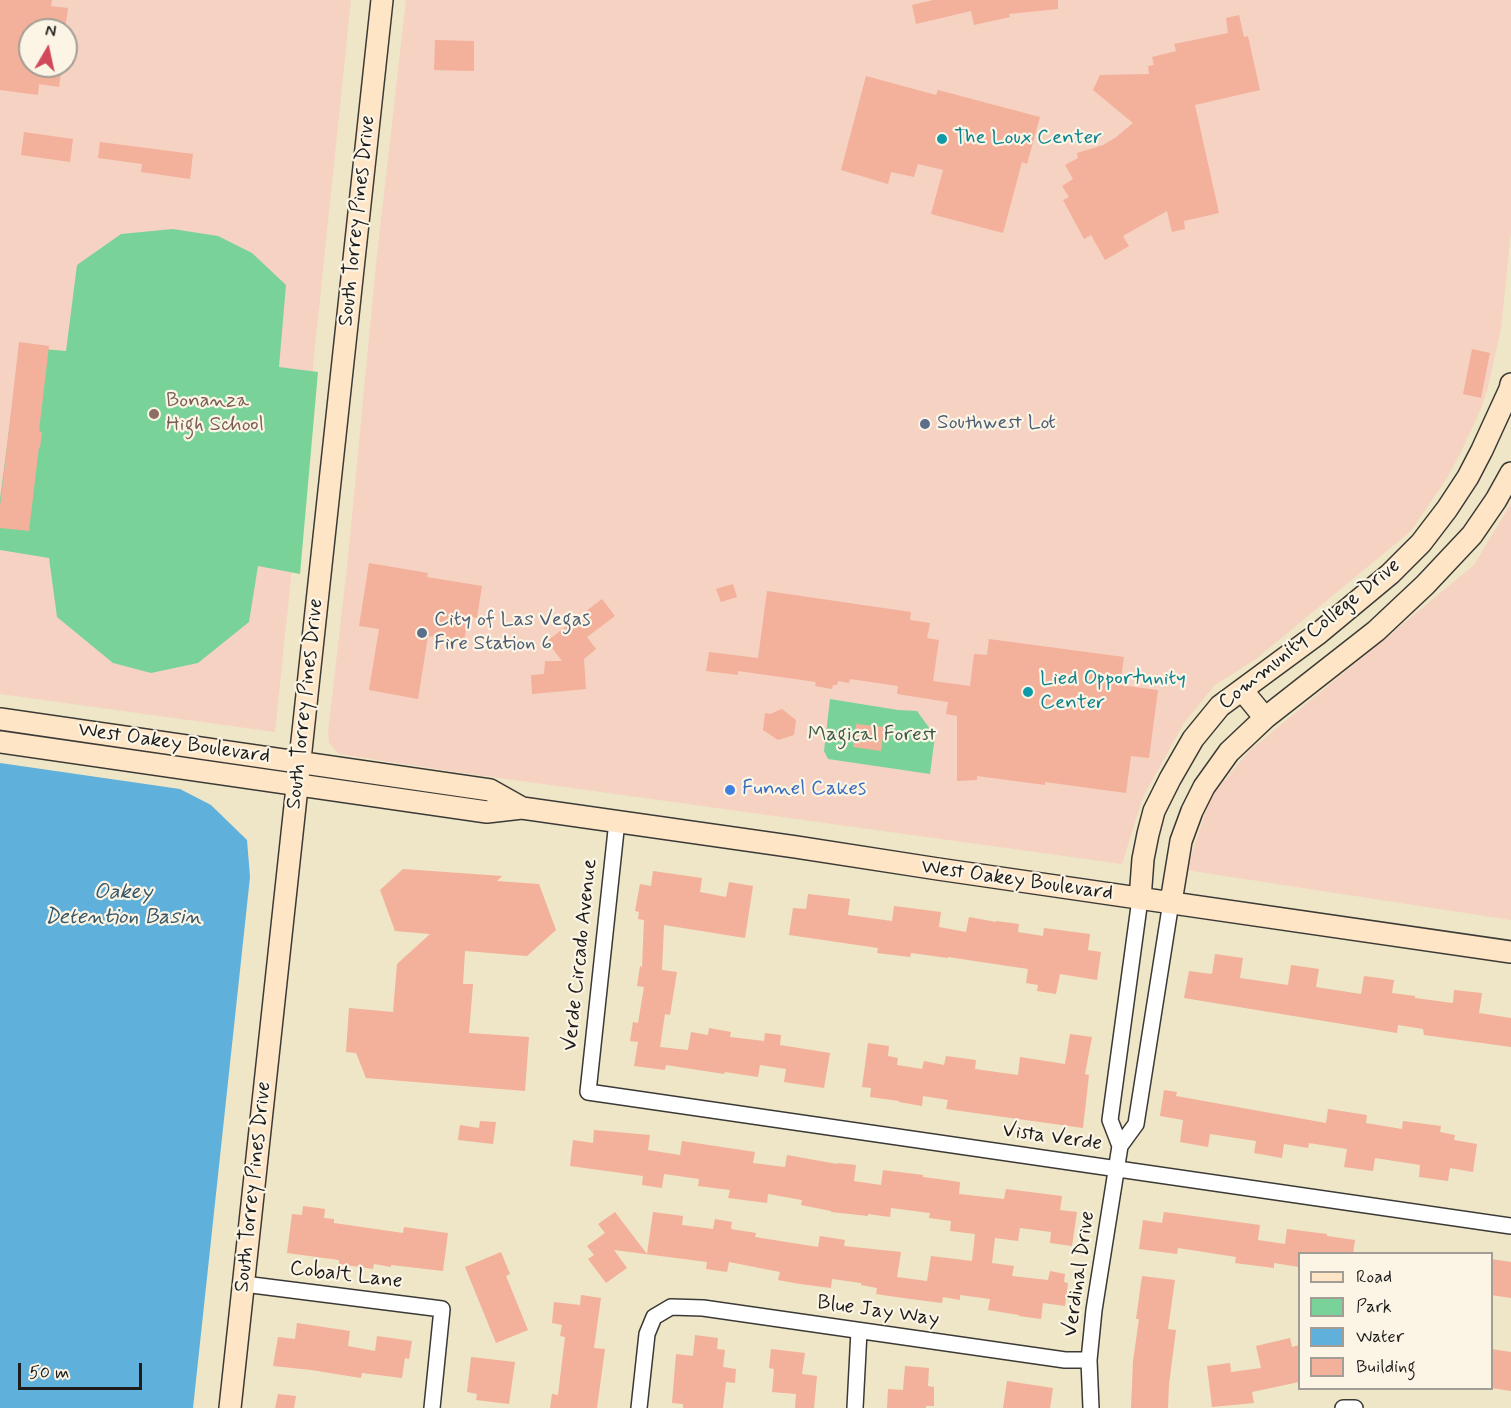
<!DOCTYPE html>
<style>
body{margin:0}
#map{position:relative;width:1511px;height:1408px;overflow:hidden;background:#eee6c6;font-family:Mynerve,sans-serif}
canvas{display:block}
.legend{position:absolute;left:1298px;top:1252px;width:195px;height:138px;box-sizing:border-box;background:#fcf5e5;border:2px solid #a29e95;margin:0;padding:8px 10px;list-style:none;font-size:18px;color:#1c1c1c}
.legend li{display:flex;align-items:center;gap:12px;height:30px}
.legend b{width:30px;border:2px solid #a29e95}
.north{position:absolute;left:18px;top:18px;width:60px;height:60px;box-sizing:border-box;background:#fcf5e5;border:2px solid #a29e95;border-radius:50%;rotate:9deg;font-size:16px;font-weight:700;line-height:24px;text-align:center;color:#1c1c1c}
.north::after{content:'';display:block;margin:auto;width:21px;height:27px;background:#d1495b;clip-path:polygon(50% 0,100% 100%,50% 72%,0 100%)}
.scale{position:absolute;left:18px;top:1363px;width:124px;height:27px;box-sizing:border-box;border:3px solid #1c1c1c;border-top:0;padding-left:8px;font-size:18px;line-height:21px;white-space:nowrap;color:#1c1c1c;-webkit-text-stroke:4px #fcf5e5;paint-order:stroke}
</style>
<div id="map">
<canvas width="1511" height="1408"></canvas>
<ul class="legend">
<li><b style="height:8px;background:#fde5c5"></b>Road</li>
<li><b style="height:16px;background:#79d399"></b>Park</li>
<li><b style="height:16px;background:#5fb0da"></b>Water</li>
<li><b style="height:16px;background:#f3b09a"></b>Building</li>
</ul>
<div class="north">N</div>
<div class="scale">50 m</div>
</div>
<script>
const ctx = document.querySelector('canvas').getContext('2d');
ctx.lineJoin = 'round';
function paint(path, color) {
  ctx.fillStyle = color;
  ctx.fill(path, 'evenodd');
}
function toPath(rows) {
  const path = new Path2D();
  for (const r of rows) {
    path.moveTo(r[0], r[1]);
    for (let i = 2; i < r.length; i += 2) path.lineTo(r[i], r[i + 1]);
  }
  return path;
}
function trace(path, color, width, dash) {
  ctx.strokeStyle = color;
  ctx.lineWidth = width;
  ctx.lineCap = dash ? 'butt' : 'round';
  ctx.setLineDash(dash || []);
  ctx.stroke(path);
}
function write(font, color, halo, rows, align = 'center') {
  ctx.font = font + ' Mynerve,sans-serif';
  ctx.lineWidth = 4.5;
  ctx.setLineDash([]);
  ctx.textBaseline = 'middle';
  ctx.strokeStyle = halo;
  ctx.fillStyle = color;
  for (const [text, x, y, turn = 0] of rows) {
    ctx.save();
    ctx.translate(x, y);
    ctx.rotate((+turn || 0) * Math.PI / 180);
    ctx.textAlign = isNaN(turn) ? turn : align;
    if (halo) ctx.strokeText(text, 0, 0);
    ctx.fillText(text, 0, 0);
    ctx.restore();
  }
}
paint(toPath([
 [0,0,351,0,275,732,0,694],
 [30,30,66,30,66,66,30,66],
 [406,0,1511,0,1511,232,1501,329,1487,391,1480,411,1460,454,1447,478,1411,531,1256,659,1215,685,1184,723,1143,797,1122,864,456,772,339,754,329,743,328,733,348,558,376,264],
 [1511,503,1511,920,1186,870,1211,796,1249,751,1474,565]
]), '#f6d2c3');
paint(toPath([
 [173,229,218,236,252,253,286,285,279,367,318,372,300,574,258,566,249,622,198,663,151,673,113,663,57,617,49,558,0,550,0,499,20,347,66,351,77,265,121,234],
 [830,699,898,710,917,711,935,736,930,774,828,759,824,751]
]), '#79d399');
paint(toPath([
 [0,763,180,789,211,805,247,840,250,877,193,1408,0,1408]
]), '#5fb0da');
paint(toPath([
 [0,0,52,0,51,6,68,8,65,30,30,30,30,66,62,66,59,87,39,84,38,95,0,90],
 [933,0,1058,0,1058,9,1009,14,1010,17,974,25,971,11,916,24,912,5],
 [1239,15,1244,37,1248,36,1260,90,1195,105,1219,213,1184,221,1185,229,1172,232,1167,211,1123,236,1129,246,1105,260,1091,235,1084,239,1063,200,1069,197,1062,186,1073,179,1065,165,1078,158,1077,153,1103,145,1115,138,1133,123,1093,90,1100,75,1149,74,1148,66,1154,65,1152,57,1176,51,1174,44,1228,33,1226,18],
 [435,40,474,41,474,71,434,70],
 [866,76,936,95,938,90,1040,117,1027,164,1022,162,1003,233,931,214,943,170,918,164,914,177,891,172,888,184,841,170],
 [24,132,73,139,70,162,21,155],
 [100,142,193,154,190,179,141,172,142,164,98,158],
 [19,342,49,346,39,431,42,432,40,448,39,447,29,531,0,528,0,506],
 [1472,349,1490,353,1481,398,1463,394],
 [369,563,428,573,427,577,482,586,477,618,468,616,464,642,428,636,418,699,369,690,379,629,359,626],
 [733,584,737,597,721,602,716,589],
 [767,591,911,612,910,620,930,623,927,638,939,640,933,681,970,686,974,654,987,655,989,639,1124,657,1120,685,1158,690,1149,758,1131,756,1126,793,1045,782,1045,785,977,776,977,780,957,781,957,716,946,714,948,702,897,694,898,686,850,679,849,683,838,681,837,685,833,685,832,689,815,686,816,682,738,671,738,675,706,671,709,652,758,658],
 [602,599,615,616,587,637,596,649,584,659,586,689,532,694,531,675,544,674,545,661,562,661,547,641],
 [782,709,796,720,794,735,778,740,763,730,765,713,770,714],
 [856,724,884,727,881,751,853,747],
 [403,869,502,876,497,881,539,884,556,930,527,956,465,951,463,984,473,984,469,1033,529,1037,525,1091,366,1078,356,1053,346,1052,349,1008,393,1012,397,964,430,934,395,931,380,890],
 [653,871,702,878,700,892,726,897,729,882,753,886,745,938,664,925,662,970,677,972,670,1015,665,1014,660,1047,688,1050,691,1032,708,1035,709,1028,731,1032,730,1037,764,1041,765,1033,781,1035,780,1045,830,1053,824,1088,784,1082,786,1069,760,1065,758,1077,725,1072,724,1074,666,1065,665,1070,634,1066,638,1042,630,1041,633,1022,638,1023,644,987,637,986,640,966,642,967,644,920,638,919,639,912,635,911,640,884,651,886],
 [808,894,850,899,848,915,892,921,894,906,941,912,939,927,966,932,969,917,996,922,996,921,1019,924,1018,932,1043,936,1044,928,1090,934,1088,950,1101,952,1097,980,1060,974,1056,994,1037,991,1038,985,1026,983,1028,969,948,957,948,958,911,953,910,957,877,953,878,948,789,935,793,908,806,909],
 [1215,954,1243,958,1240,978,1288,985,1291,965,1319,969,1316,987,1361,994,1364,976,1394,980,1392,993,1415,996,1415,998,1453,1003,1454,990,1482,993,1479,1013,1511,1018,1511,1047,1424,1035,1423,1029,1398,1025,1397,1033,1184,998,1189,971,1212,974],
 [1070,1034,1092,1037,1085,1074,1089,1075,1083,1128,946,1109,948,1100,923,1096,922,1106,899,1102,899,1101,870,1097,871,1088,862,1087,868,1043,889,1046,888,1056,898,1058,897,1065,922,1069,924,1061,944,1065,946,1056,976,1060,975,1069,1018,1075,1020,1057,1065,1064],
 [1164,1090,1177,1092,1176,1096,1326,1123,1328,1109,1367,1115,1366,1123,1402,1129,1403,1121,1441,1126,1440,1132,1455,1135,1454,1140,1477,1144,1473,1172,1450,1168,1448,1181,1419,1177,1420,1165,1375,1158,1373,1171,1344,1167,1347,1149,1309,1143,1308,1148,1284,1144,1282,1158,1254,1153,1256,1141,1210,1134,1208,1147,1180,1142,1183,1120,1160,1116],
 [480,1121,496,1122,493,1144,458,1140,460,1125,479,1128],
 [594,1130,650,1135,648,1150,680,1155,682,1141,755,1152,753,1163,785,1167,787,1155,837,1164,837,1163,856,1165,854,1181,881,1185,883,1170,923,1175,923,1177,960,1182,959,1194,1004,1199,1006,1189,1062,1196,1060,1210,1077,1212,1072,1246,1050,1243,1051,1232,1020,1228,1018,1241,995,1238,992,1263,1014,1266,1012,1276,1048,1280,1050,1271,1065,1274,1064,1282,1068,1283,1065,1306,1043,1303,1041,1319,1019,1316,1019,1315,988,1310,990,1299,960,1295,960,1300,943,1297,942,1303,903,1298,876,1294,877,1288,861,1285,861,1283,832,1279,831,1288,800,1284,778,1280,780,1272,729,1262,727,1272,706,1269,707,1262,614,1250,627,1268,606,1283,588,1259,594,1255,587,1246,605,1233,598,1224,615,1212,647,1254,653,1212,683,1216,682,1225,713,1229,715,1219,732,1222,731,1229,756,1233,755,1237,818,1247,820,1236,845,1240,844,1246,901,1252,897,1277,927,1281,931,1256,972,1261,975,1234,950,1231,951,1221,929,1218,930,1213,891,1208,890,1217,868,1214,868,1216,831,1212,831,1211,801,1205,802,1200,768,1194,767,1203,728,1198,730,1190,698,1186,699,1179,664,1174,662,1188,642,1185,643,1176,570,1166,573,1140,593,1143],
 [303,1206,325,1209,324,1218,334,1219,334,1223,403,1233,404,1227,448,1233,443,1271,391,1265,391,1267,374,1264,373,1269,339,1264,339,1260,287,1253,292,1214,302,1215],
 [1164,1212,1260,1225,1258,1240,1285,1244,1287,1229,1327,1234,1327,1236,1355,1240,1353,1254,1299,1254,1299,1267,1274,1263,1274,1268,1235,1263,1236,1257,1178,1248,1177,1254,1139,1249,1143,1220,1162,1223],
 [501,1252,510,1274,506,1276,528,1330,496,1343,465,1267],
 [1491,1259,1511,1262,1511,1298,1491,1295],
 [1142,1276,1175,1280,1168,1329,1176,1330,1169,1384,1168,1408,1131,1408,1133,1361,1139,1319,1136,1319],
 [581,1295,601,1298,594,1348,605,1349,597,1408,550,1408,552,1394,558,1395,565,1337,560,1336,562,1325,552,1323,554,1302,580,1305],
 [297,1323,350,1331,348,1346,375,1351,377,1336,412,1341,409,1359,405,1358,402,1378,362,1373,361,1378,311,1370,273,1366,278,1337,295,1339],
 [695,1335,718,1338,717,1349,725,1350,723,1367,736,1369,735,1383,726,1382,723,1408,683,1408,683,1404,672,1403,676,1354,693,1356],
 [1290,1338,1292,1347,1299,1345,1299,1382,1252,1392,1254,1403,1212,1407,1207,1366,1230,1363,1231,1372,1261,1368,1256,1346],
 [771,1349,805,1353,802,1374,817,1376,814,1408,795,1408,796,1394,772,1392,774,1369,769,1368],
 [1491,1349,1511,1352,1511,1391,1491,1388],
 [471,1357,515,1362,509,1404,476,1400,477,1394,467,1392],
 [905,1366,929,1368,928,1386,934,1387,934,1406,926,1406,926,1408,887,1408,888,1389,903,1390],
 [1007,1381,1053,1388,1050,1408,1003,1408],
 [278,1394,296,1396,294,1408,275,1408]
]), '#f3b09a');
const street = toPath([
 [617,821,588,1092,1511,1226],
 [1120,1146,1136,1124,1171,902],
 [244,1284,442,1309,432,1408],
 [639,1408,647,1334,654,1317,671,1307,703,1308,1065,1360,1089,1360],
 [855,1408,859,1331],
 [1091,1408,1089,1360,1094,1310,1120,1146,1110,1120,1140,899],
 [1343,1408,1355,1408]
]);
const secondary = toPath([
 [1242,690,1265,718],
 [0,719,490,790,522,808],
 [0,742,487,812,522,808,796,847,938,869,1511,952],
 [1140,899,1143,859,1148,834,1154,811,1170,779,1193,739,1220,706,1319,633,1390,574,1421,543,1447,509,1468,477,1482,450,1510,389,1511,384],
 [1171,902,1181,841,1192,811,1204,787,1229,752,1265,718,1376,631,1425,585,1472,535,1496,500,1511,473],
 [230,1408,382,0]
]);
trace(street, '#3c3a36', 18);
trace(secondary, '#3c3a36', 24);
trace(street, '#fff', 15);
trace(secondary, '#fde5c5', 21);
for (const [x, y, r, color] of [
 [942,139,6,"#0f9aa8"],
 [154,414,6,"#8d6e63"],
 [925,424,6,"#5c6f8a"],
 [422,633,6,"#5c6f8a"],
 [1028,692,6,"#0f9aa8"],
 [730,790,6,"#3f7fe0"]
]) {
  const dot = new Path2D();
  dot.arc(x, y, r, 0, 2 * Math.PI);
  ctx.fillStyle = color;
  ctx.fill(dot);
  trace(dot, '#fcf5e5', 2);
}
write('21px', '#0d838f', '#fcf5e5', [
 ["The Loux Center",954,139],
 ["Lied Opportunity",1040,680],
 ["Center",1040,704]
], 'left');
write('21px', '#1c1c1c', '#fcf5e5', [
 ["South Torrey Pines Drive",358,221,-84],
 ["Community College Drive",1310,635,-39],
 ["South Torrey Pines Drive",306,704,-84],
 ["West Oakey Boulevard",174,744,8],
 ["West Oakey Boulevard",1017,881,8],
 ["Verde Circado Avenue",581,955,-84],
 ["Vista Verde",1052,1138,8],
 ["South Torrey Pines Drive",254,1187,-84],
 ["Verdinal Drive",1080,1274,-82],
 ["Cobalt Lane",346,1276,7],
 ["Blue Jay Way",878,1312,8]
]);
write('21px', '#785e54', '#fcf5e5', [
 ["Bonanza",166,402],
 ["High School",166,426]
], 'left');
write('21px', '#4e5e75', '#fcf5e5', [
 ["Southwest Lot",937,424],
 ["City of Las Vegas",434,621],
 ["Fire Station 6",434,645]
], 'left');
write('21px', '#3d5c48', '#fcf5e5', [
 ["Magical Forest",872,736]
]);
write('21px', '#366cbe', '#fcf5e5', [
 ["Funnel Cakes",742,790]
], 'left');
write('italic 22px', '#375768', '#fcf5e5', [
 ["Oakey",123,893],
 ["Detention Basin",123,918]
]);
</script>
